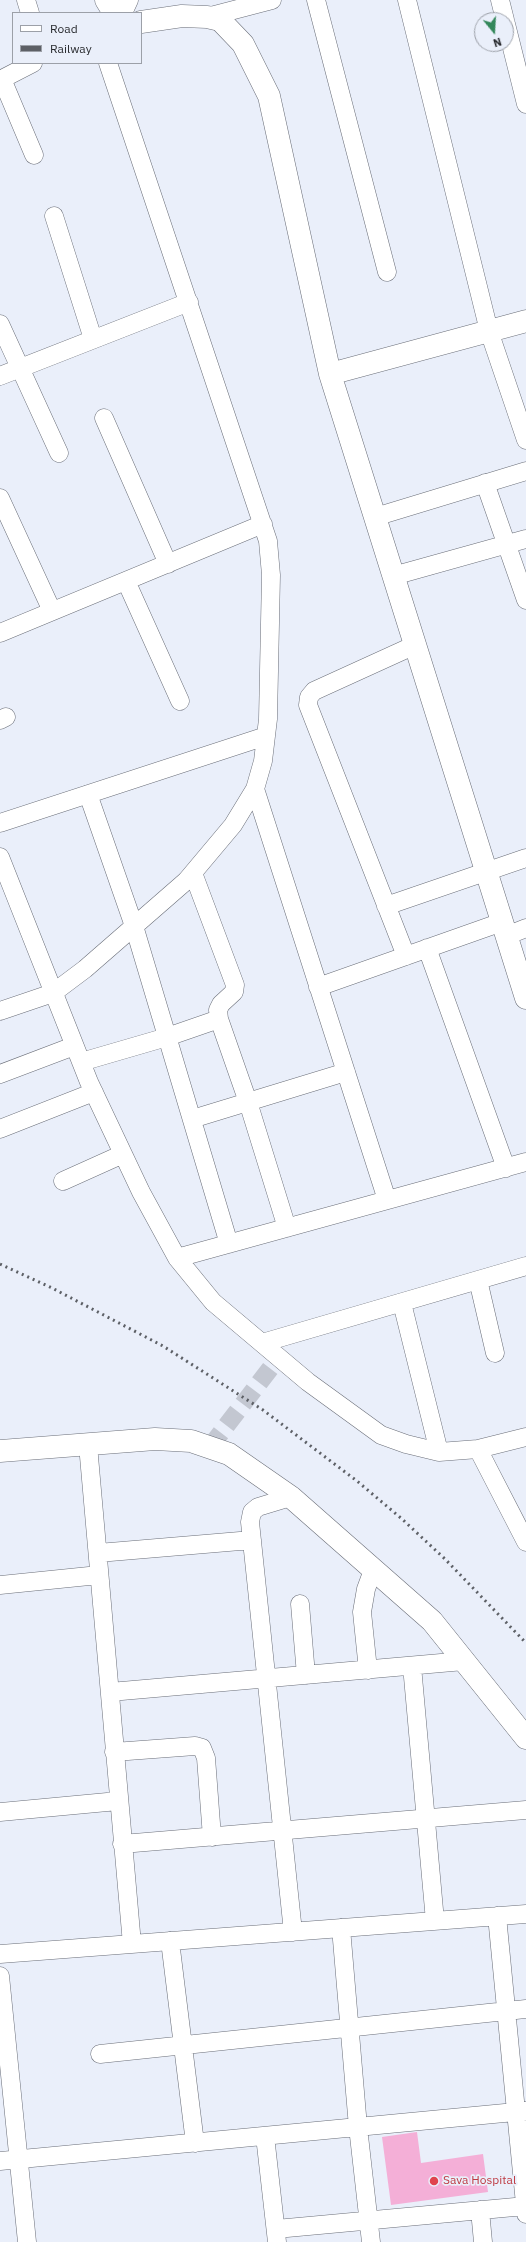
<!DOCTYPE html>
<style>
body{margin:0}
#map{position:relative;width:526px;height:2242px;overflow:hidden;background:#eaeffa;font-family:"IBM Plex Sans",sans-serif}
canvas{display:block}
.legend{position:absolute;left:12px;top:12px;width:130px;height:52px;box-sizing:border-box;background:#eaeffa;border:1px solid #9ca0a8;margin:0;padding:5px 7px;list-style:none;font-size:12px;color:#27292d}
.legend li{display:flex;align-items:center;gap:8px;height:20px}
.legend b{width:20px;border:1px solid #9ca0a8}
.north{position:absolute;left:474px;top:12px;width:40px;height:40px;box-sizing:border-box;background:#eaeffa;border:1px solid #9ca0a8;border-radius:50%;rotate:162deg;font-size:11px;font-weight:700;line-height:16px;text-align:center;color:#27292d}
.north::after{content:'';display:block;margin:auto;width:14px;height:18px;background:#33875a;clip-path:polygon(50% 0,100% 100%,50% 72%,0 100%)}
</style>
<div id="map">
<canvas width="526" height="2242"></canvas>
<ul class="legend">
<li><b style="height:5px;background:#fff"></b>Road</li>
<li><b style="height:5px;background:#5d6066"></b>Railway</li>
</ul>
<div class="north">N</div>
</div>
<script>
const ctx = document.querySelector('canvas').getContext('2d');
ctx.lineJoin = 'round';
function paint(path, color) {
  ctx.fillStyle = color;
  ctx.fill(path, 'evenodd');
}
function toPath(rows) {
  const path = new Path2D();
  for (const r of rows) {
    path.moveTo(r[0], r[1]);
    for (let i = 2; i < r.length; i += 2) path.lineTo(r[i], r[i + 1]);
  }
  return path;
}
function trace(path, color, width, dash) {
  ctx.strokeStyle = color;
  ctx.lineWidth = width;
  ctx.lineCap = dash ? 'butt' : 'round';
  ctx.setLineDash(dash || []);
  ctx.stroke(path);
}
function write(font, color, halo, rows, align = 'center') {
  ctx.font = font + ' "IBM Plex Sans",sans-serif';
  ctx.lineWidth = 3.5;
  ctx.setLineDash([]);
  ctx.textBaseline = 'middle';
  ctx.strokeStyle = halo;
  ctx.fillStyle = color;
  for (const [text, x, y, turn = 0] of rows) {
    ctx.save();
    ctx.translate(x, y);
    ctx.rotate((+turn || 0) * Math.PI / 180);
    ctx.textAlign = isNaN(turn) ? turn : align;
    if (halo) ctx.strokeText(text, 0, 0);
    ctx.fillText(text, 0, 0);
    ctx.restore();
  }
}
paint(toPath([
 [417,2132,421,2163,483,2154,488,2192,391,2205,382,2137]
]), '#f4afd7');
trace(toPath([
 [210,1447,279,1357]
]), '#c3c7d1', 18, [18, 9]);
const minor = toPath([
 [26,0,30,13],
 [316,0,387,272],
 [407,0,489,331,526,440],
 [500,0,505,20],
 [123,13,129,0],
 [207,17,272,0],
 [506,24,526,104],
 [2,79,34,155],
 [0,80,33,63],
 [54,216,93,339],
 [0,324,59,453],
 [0,376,189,302],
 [104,418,168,564],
 [485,483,526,600],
 [0,498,52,611],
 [375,517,526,471],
 [393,576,526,539],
 [126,581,180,701],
 [0,633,263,524],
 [0,720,6,717],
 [255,789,387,1200],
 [88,794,134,926,229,1244],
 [0,823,266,736],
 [0,857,89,1082,141,1192,177,1258,213,1302,308,1382,381,1435,406,1444,439,1452,478,1449,526,1437],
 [193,873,235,985,234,992,221,1004,218,1010,219,1019,248,1102,287,1228],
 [386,906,526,858],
 [506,936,526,928],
 [427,948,506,1168],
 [406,956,308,705,309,697,314,691,415,645],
 [318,987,502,922],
 [0,1011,53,993,85,969,186,881,233,825,255,789,263,761,268,719,271,575,268,541,108,63],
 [81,1062,167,1037,219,1019],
 [0,1074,74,1046],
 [192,1119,346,1072],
 [0,1129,94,1092],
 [63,1181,123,1154],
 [177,1258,526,1162],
 [478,1280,495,1353],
 [402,1303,439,1452],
 [262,1343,526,1266],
 [88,1445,132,1944],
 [478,1449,526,1542],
 [291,1497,258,1507,252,1512,250,1522,293,1932],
 [98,1553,252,1540],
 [0,1585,99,1575],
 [300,1604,306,1675],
 [412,1666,435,1921],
 [368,1670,362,1612,366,1589,373,1570],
 [110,1692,464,1661],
 [114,1752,195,1746,202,1748,206,1758,212,1837],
 [0,1812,118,1801],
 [122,1844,526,1810],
 [497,1916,526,2214],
 [341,1928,358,2127,371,2242],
 [170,1941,195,2143],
 [0,1954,526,1914],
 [0,1976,27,2242],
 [100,2054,526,2009],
 [265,2136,277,2242],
 [0,2161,526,2111],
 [480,2210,483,2242],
 [276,2229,526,2206]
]);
const tertiary = toPath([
 [106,0,114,13],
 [141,22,182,16,207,17,220,20,243,44,269,96,330,374,526,998],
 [330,374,526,321],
 [0,1451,155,1439,191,1441,229,1454,291,1497,432,1621,526,1738]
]);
trace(minor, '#6a6e78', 19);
trace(tertiary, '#6a6e78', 23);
trace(minor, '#fff', 18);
trace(tertiary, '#fff', 22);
trace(toPath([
 [0,1264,52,1288,163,1346,263,1410,357,1481,402,1519,445,1559,526,1643]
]), '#5d6066', 3, [2, 4]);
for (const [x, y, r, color] of [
 [434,2181,5,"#e0444e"]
]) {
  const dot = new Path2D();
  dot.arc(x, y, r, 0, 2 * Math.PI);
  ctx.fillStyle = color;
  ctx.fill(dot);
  trace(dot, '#eaeffa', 1.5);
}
write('12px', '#be3a42', '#eaeffa', [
 ["Sava Hospital",443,2181]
], 'left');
</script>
